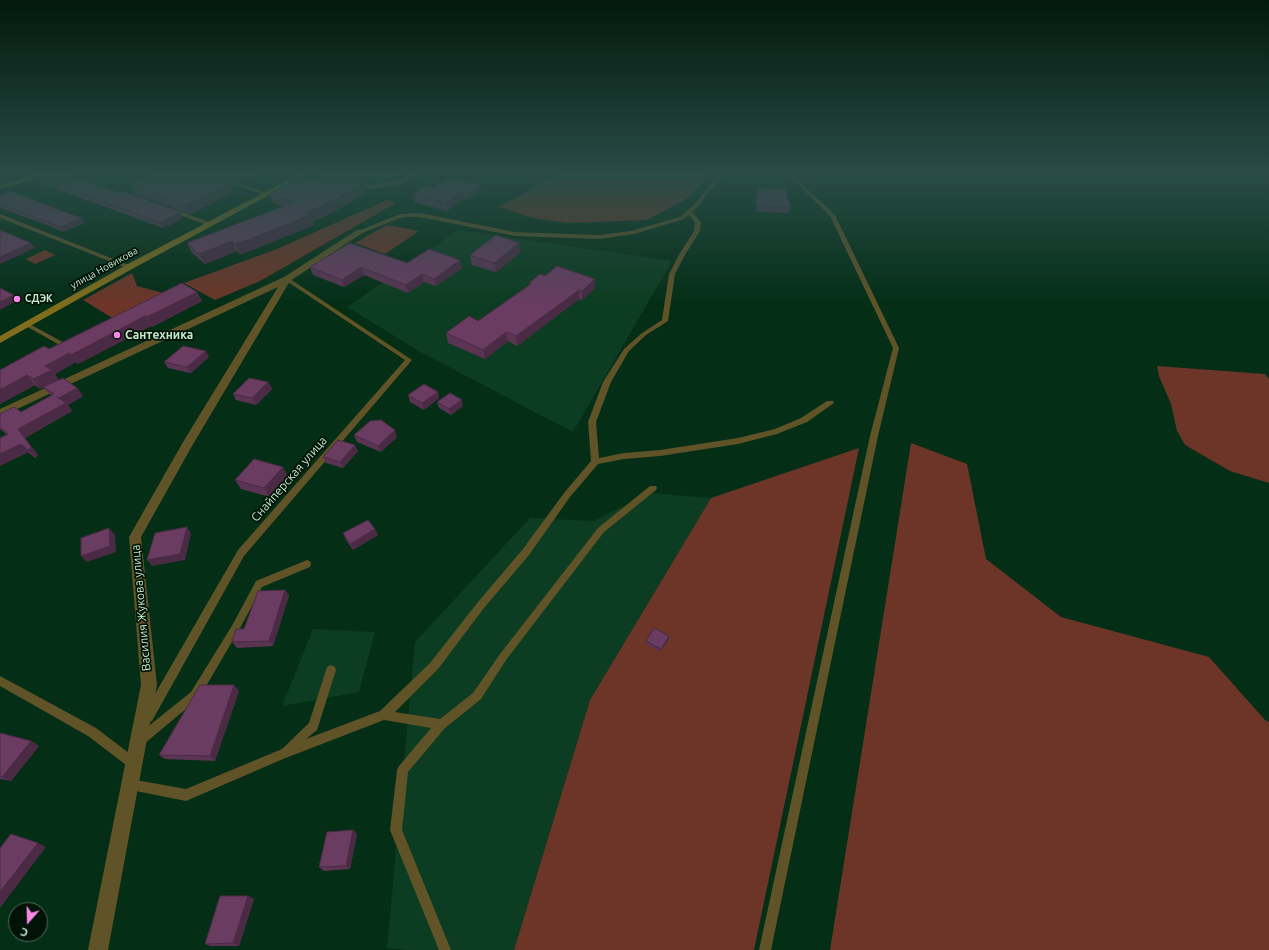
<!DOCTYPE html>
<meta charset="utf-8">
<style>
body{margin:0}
#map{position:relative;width:1269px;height:950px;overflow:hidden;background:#042e16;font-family:Ubuntu,sans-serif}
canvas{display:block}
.north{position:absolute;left:8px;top:902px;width:40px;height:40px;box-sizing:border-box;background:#001306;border:1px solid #4e6856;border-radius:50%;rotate:200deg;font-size:11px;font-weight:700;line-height:16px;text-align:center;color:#c4e8ce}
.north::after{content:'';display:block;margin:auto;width:14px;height:18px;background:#fa87e7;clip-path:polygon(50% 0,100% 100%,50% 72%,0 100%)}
</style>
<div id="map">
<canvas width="1269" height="950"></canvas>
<div class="north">С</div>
</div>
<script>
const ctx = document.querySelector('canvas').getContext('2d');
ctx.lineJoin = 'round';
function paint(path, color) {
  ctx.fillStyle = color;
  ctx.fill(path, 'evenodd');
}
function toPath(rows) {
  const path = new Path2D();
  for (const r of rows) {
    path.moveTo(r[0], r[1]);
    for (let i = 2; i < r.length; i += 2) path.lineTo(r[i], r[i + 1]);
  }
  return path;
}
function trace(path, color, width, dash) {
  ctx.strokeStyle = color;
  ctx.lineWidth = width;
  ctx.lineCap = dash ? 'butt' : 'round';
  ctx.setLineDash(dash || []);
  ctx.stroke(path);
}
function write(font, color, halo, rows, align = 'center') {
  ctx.font = font + ' Ubuntu,sans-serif';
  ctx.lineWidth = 3.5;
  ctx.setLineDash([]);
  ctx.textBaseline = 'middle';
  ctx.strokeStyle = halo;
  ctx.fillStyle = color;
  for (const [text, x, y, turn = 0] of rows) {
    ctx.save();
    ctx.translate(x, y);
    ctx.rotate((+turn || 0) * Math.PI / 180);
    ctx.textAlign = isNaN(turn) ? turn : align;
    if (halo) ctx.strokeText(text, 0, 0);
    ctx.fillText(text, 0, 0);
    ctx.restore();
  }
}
paint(toPath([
 [333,173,409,173,379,183,353,182,337,177],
 [458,230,672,261,573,432,422,353,347,307],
 [650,493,711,498,590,700,514,950,409,950,387,948,415,642,530,518,593,521],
 [313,629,375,632,359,692,282,706]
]), '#0c3c21');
paint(toPath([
 [561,173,712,173,686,199,647,220,570,223,537,219,499,207],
 [387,200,396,203,260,281,215,300,184,283,277,249],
 [387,225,419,231,385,254,355,243],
 [45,250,55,255,35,264,26,259],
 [132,273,137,286,167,294,114,319,83,300],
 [1157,366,1265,374,1269,379,1269,483,1230,471,1185,445,1177,431,1171,404,1159,376],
 [911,443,967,464,986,559,1061,617,1209,657,1265,720,1269,722,1269,950,830,950],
 [859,448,754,950,514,950,590,700,711,498]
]), '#6d3528');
paint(toPath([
 [202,173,209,173,269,194,264,195,202,173],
 [719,173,723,173,699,206,692,212,701,222,700,231,686,253,675,274,668,321,646,335,629,351,611,382,596,422,599,458,624,453,660,450,738,438,775,429,801,418,827,401,833,401,834,403,807,422,777,434,738,444,660,456,624,459,598,464,570,497,529,555,484,608,438,669,395,712,440,719,473,693,500,654,598,528,650,486,656,486,657,488,656,490,604,532,506,660,481,699,445,728,408,772,402,830,451,950,439,950,390,830,397,770,399,766,431,728,384,720,283,759,186,801,126,789,124,785,126,781,130,779,186,789,282,749,309,723,327,667,331,665,335,667,336,670,317,730,306,739,380,711,430,663,478,602,523,549,564,493,591,461,588,422,603,382,624,349,642,333,662,320,669,274,680,253,694,231,695,222,689,215,684,219,634,234,599,239,515,236,420,217,403,217,362,233,358,233,358,231,400,214,420,213,515,232,599,235,631,231,680,217,695,204,719,173],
 [786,173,791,173,835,215,899,348,878,436,771,950,759,950,870,436,893,348,830,216,786,173],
 [172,208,211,223,212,224,207,225,170,211,169,210,172,208],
 [0,214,131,266,132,267,131,268,127,268,0,218,0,214],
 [287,277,412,360,244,556,152,721,148,722,144,721,143,717,144,713,238,550,405,360,285,280,284,279,287,277],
 [26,322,68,345,70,344,73,346,69,348,65,348,24,325,24,323,26,322],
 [307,560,310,561,311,564,310,567,262,587,239,630,199,698,144,744,140,745,136,744,135,740,136,736,191,692,233,624,256,581,307,560],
 [0,676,96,728,138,760,139,764,138,768,134,769,130,768,88,736,0,686,0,676]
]), '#605327');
paint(toPath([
 [312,173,323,173,371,185,392,181,414,173,425,173,397,185,371,189,339,183,312,173],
 [357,230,360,230,364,232,290,281,192,446,141,537,157,685,108,950,88,950,141,685,129,537,183,442,278,287,0,417,0,409,284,277,357,230]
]), '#605327');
paint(toPath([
 [43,173,55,173,0,189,0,185,43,173],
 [301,173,310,173,132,269,0,343,0,336,126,265,301,173]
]), '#816d1e');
paint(toPath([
 [157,173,259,173,240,182,230,179,233,186,230,187,232,193,190,214,134,194,130,185],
 [39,178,180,212,183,218,163,228,42,184],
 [317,182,364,184,367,193,326,216,312,221,314,225,247,252,240,254,237,251,205,264,192,253,187,243,284,207,273,203,269,194],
 [434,187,481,192,468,200,464,199,447,211,414,202,413,194],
 [758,188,790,207,789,213,756,212],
 [0,196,81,218,84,223,63,232,44,224,0,208],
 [521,252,496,272,472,265,470,255],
 [407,263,462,268,436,286,424,282,408,293,364,275,344,287,313,275,310,267],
 [545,276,595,288,582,300,579,299,517,346,508,341,485,359,448,343,446,333,478,321,529,285,529,283],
 [197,292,202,301,152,327,151,326,78,364,76,362,55,374,59,380,77,388,83,396,68,405,72,411,25,438,38,455,35,458,0,429,0,414,21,412,51,396,43,387,40,389,35,385,0,404,0,370,49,349],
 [209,357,191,373,168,368,164,362],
 [268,382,272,389,256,405,236,400,233,394],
 [438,392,439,398,424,410,410,402,408,395],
 [437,402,463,406,451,415,439,408],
 [354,435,397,437,381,452,357,442],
 [358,451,343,468,326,463,323,457],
 [288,476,270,497,241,489,235,480],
 [375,529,378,535,353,550,346,540,343,533],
 [285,590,289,596,273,646,237,648,232,642],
 [669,636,669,639,660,652,646,644,646,641],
 [239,691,215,761,165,759,159,755],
 [0,733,31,741,39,746,11,781,0,779],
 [353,830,357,834,350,869,324,871,319,867],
 [248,896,254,899,239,946,211,946,205,944]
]), '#5b3454');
paint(toPath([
 [245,173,259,173,240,182,238,177],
 [230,177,233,186,230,187,232,193,190,214,186,205,221,181],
 [364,184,367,193,326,216,312,221,314,225,247,252,240,254,235,244,306,212],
 [480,185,481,192,468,200,467,193],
 [462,191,464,199,447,211,446,203],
 [180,212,183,218,163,228,159,222],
 [81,218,84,223,63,232,60,227],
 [232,241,237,251,205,264,199,254],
 [31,243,35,248,0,264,0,257],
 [519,243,521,252,496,272,494,263],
 [460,260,462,268,436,286,434,279],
 [361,267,364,275,344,287,342,280],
 [422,274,424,282,408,293,406,285],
 [595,279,595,288,582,300,582,291],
 [579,290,579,299,517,346,516,336],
 [197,292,202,301,152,327,147,317],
 [14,295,18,300,0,310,0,302],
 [145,316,151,326,78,364,71,355],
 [506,332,508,341,485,359,483,350],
 [206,351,209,357,191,373,187,367],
 [69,353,76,362,55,374,59,380,40,389,33,379,45,366],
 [27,375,35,385,0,404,0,390],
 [268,382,272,389,256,405,252,398],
 [77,388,83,396,68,405,72,411,25,438,38,455,35,458,28,450,18,429,59,398],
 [438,392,439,398,424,410,422,403],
 [462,400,463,406,451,415,449,409],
 [395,430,397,437,381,452,378,446],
 [21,444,29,452,0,466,0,454],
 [355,445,358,451,343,468,340,462],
 [283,467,288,476,270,497,264,488],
 [187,527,191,534,185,560,152,566,147,560],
 [109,528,115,535,116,552,87,562,81,556],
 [375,529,378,535,353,550,350,544],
 [285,590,289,596,273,646,269,641],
 [669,636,669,639,660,652,661,649],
 [234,685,239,691,215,761,210,756],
 [31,741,39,746,11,781,2,777],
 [353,830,357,834,350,869,346,866],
 [38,843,46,847,0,908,0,892],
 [248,896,254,899,239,946,233,943]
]), '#4a2a45');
const building = toPath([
 [51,173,62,173,120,193,123,191,180,212,159,222,39,178,51,173],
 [157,173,217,173,230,177,221,181,229,184,186,205,130,185,157,173],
 [227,173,245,173,238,177,227,173],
 [333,174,364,184,322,206,306,212,310,215,242,242,235,244,232,241,199,254,187,243,295,202,269,194,301,177,317,182,333,174],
 [452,177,480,185,467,193,462,191,446,203,413,194,426,185,434,187,452,177],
 [758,188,786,189,790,207,756,206,758,188],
 [10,191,81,218,60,227,41,219,0,204,0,196,10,191],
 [0,230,31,243,0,257,0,230],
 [496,235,519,243,494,263,470,255,496,235],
 [350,243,407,263,429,249,460,260,434,279,422,274,406,285,361,267,342,280,310,267,350,243],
 [557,266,595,279,582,291,579,290,516,336,506,332,483,350,446,333,469,316,478,321,531,284,529,283,540,274,545,276,557,266],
 [182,283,197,292,147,317,145,316,71,355,69,353,45,366,52,370,33,379,27,375,0,390,0,370,44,346,49,349,182,283],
 [0,288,14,295,0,302,0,288],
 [183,346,206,351,187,367,164,362,183,346],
 [63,378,77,388,59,398,57,397,66,403,18,429,31,447,28,450,21,444,0,454,0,438,8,434,0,427,0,414,14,407,21,412,54,394,43,387,63,378],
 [249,378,268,382,252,398,233,394,249,378],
 [424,384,438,392,422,403,408,395,424,384],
 [450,393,462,400,449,409,437,402,450,393],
 [381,420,395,430,378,446,354,435,370,421,381,420],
 [338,440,355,445,340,462,323,457,338,440],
 [254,459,283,467,264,488,235,480,254,459],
 [368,520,375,529,350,544,343,533,368,520],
 [187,527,180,554,147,560,155,533,187,527],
 [109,528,110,546,81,556,81,538,109,528],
 [285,590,269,641,232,642,236,629,244,629,258,591,285,590],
 [654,628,669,636,661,649,646,641,654,628],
 [200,685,234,685,210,756,159,755,200,685],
 [0,733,31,741,2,777,0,776,0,733],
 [353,830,346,866,319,867,327,832,353,830],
 [11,834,38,843,0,892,0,848,11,834],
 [220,896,248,896,233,943,205,944,220,896]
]);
paint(building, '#6a3c62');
trace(building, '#4a2a45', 1);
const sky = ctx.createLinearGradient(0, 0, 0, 306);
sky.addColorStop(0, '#02190c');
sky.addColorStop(0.57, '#294c47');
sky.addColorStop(1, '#294c4700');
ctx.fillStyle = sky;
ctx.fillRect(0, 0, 1269, 306);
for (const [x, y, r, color] of [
 [17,299,4,"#fa87e7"],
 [117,335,4,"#fa87e7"]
]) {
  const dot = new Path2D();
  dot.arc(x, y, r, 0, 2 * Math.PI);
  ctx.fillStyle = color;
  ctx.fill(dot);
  trace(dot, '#001306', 1.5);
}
write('10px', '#c4e8ce', '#001306', [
 ["улица Новикова",104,268,-29]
]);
write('bold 10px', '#c4e8ce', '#001306', [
 ["СДЭК",25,299]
], 'left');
write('bold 12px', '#c4e8ce', '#001306', [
 ["Сантехника",125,335]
], 'left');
write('12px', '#c4e8ce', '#001306', [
 ["Снайперская улица",289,479,-49],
 ["Василия Жукова улица",141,608,-95]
]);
</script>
